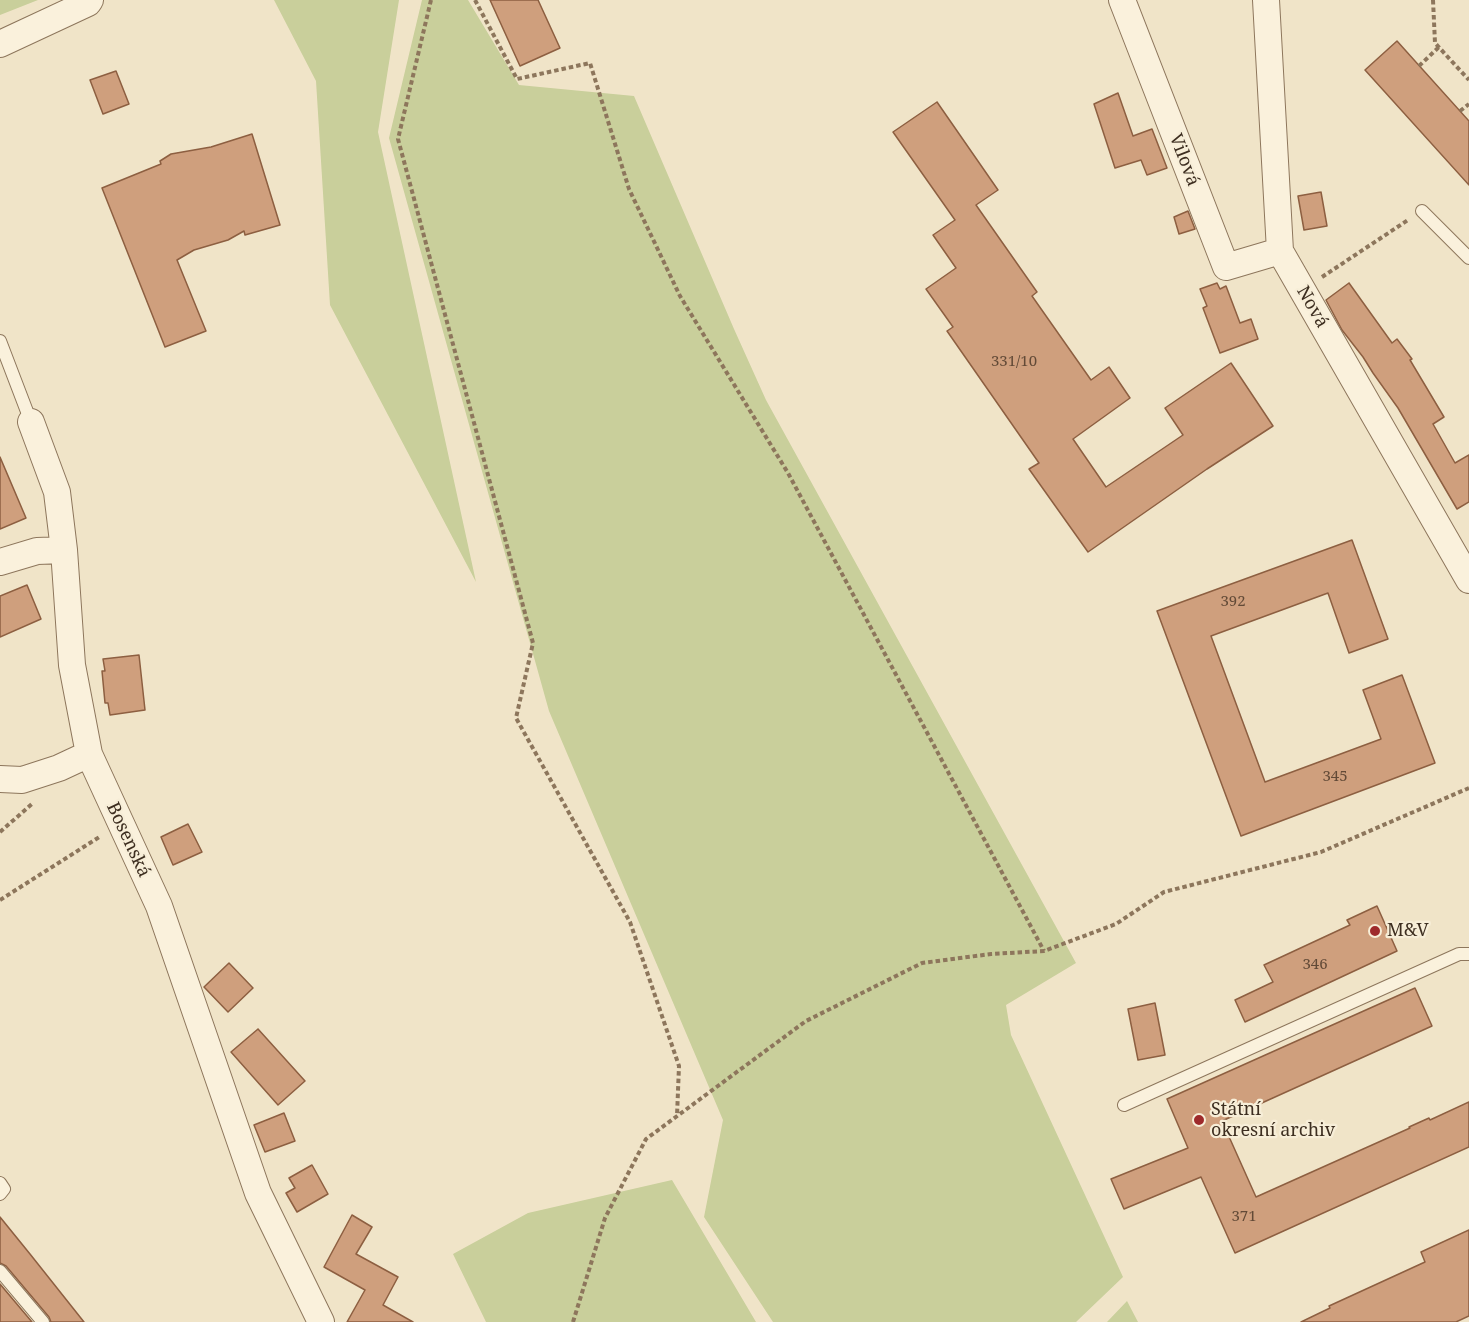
<!DOCTYPE html>
<meta charset="utf-8">
<style>
body{margin:0}
canvas{display:block;background:#f0e4c8}
</style>
<canvas width="1469" height="1322"></canvas>
<script>
const ctx = document.querySelector('canvas').getContext('2d');
ctx.lineJoin = 'round';
function paint(path, color) {
  ctx.fillStyle = color;
  ctx.fill(path, 'evenodd');
}
function toPath(rows) {
  const path = new Path2D();
  for (const r of rows) {
    path.moveTo(r[0], r[1]);
    for (let i = 2; i < r.length; i += 2) path.lineTo(r[i], r[i + 1]);
  }
  return path;
}
function trace(path, color, width, dash) {
  ctx.strokeStyle = color;
  ctx.lineWidth = width;
  ctx.lineCap = dash ? 'butt' : 'round';
  ctx.setLineDash(dash || []);
  ctx.stroke(path);
}
function write(font, color, halo, rows, align = 'center') {
  ctx.font = font + ' "Noto Serif",serif';
  ctx.lineWidth = 4.5;
  ctx.setLineDash([]);
  ctx.textBaseline = 'middle';
  ctx.strokeStyle = halo;
  ctx.fillStyle = color;
  for (const [text, x, y, turn = 0] of rows) {
    ctx.save();
    ctx.translate(x, y);
    ctx.rotate((+turn || 0) * Math.PI / 180);
    ctx.textAlign = isNaN(turn) ? turn : align;
    if (halo) ctx.strokeText(text, 0, 0);
    ctx.fillText(text, 0, 0);
    ctx.restore();
  }
}
paint(toPath([
 [0,0,38,0,0,15],
 [274,0,399,0,378,132,476,582,330,305,316,81],
 [422,0,468,0,519,85,634,96,734,329,766,400,1076,963,1006,1005,1011,1035,1123,1277,1076,1322,773,1322,704,1217,723,1120,549,711,389,138],
 [672,1180,756,1322,486,1322,453,1254,528,1213],
 [1127,1301,1138,1322,1107,1322]
]), '#c9cf9b');
const building = toPath([
 [490,0,538,0,560,48,520,66,490,0],
 [1397,41,1469,121,1469,185,1365,70,1397,41],
 [116,71,129,104,103,114,90,80,116,71],
 [1118,93,1133,136,1152,129,1167,168,1147,175,1141,160,1115,168,1094,104,1118,93],
 [937,102,998,190,976,205,1037,292,1032,296,1091,380,1109,367,1130,398,1073,439,1106,487,1183,435,1165,408,1231,363,1273,426,1207,469,1088,552,1029,469,1039,463,947,331,953,327,926,289,956,268,933,235,955,220,893,132,937,102],
 [252,134,280,225,245,235,244,231,228,240,194,250,177,260,206,331,165,347,102,188,161,164,160,161,171,154,211,147,252,134],
 [1321,192,1327,226,1304,230,1298,196,1321,192],
 [1188,211,1195,229,1179,234,1174,217,1188,211],
 [1217,283,1220,289,1226,286,1240,323,1251,319,1258,339,1220,353,1203,308,1207,306,1200,289,1217,283],
 [1349,283,1392,343,1397,339,1412,359,1410,360,1444,417,1433,424,1455,463,1469,455,1469,502,1457,509,1398,408,1373,373,1363,357,1342,330,1326,300,1349,283],
 [0,457,26,518,0,529,0,457],
 [1352,540,1388,639,1349,653,1328,593,1211,636,1265,782,1381,739,1363,690,1402,675,1435,763,1241,836,1157,611,1352,540],
 [27,585,41,619,0,637,0,596,27,585],
 [139,655,145,710,110,715,108,703,105,703,102,671,105,671,103,659,139,655],
 [188,824,202,852,173,865,161,837,188,824],
 [1377,906,1397,951,1245,1022,1235,1000,1273,982,1264,965,1350,925,1347,920,1377,906],
 [229,963,253,988,228,1012,204,987,229,963],
 [1415,988,1432,1026,1222,1121,1256,1197,1410,1128,1409,1127,1429,1118,1430,1120,1469,1102,1469,1147,1235,1253,1201,1177,1124,1209,1111,1179,1188,1148,1167,1099,1415,988],
 [1155,1003,1165,1055,1138,1060,1128,1009,1155,1003],
 [258,1029,305,1081,278,1105,231,1052,258,1029],
 [284,1113,295,1141,265,1152,254,1125,284,1113],
 [312,1165,328,1194,297,1212,286,1193,295,1188,289,1178,312,1165],
 [352,1215,372,1227,356,1254,398,1277,383,1305,413,1322,347,1322,365,1290,324,1267,352,1215],
 [0,1217,30,1254,84,1322,51,1322,49,1317,6,1266,0,1263,0,1217],
 [1469,1230,1469,1316,1456,1322,1301,1322,1330,1308,1329,1306,1425,1262,1421,1252,1469,1230],
 [0,1284,32,1322,0,1322,0,1284]
]);
paint(building, '#cf9f7d');
trace(building, '#8d5f41', 1.5);
const lane = toPath([
 [1422,211,1469,258],
 [0,341,31,422],
 [1124,1105,1459,954,1469,954],
 [0,1183,4,1189,0,1194],
 [0,1271,43,1322]
]);
const street = toPath([
 [1122,0,1226,267,1280,251],
 [1266,0,1280,251,1469,580],
 [0,44,88,3,90,0],
 [31,422,57,492,64,550,72,665,89,754,159,906,258,1193,321,1322],
 [0,562,37,551,64,550],
 [0,779,22,780,59,768,89,754]
]);
trace(lane, '#8d765c', 14);
trace(street, '#8d765c', 28);
trace(toPath([
 [431,0,398,139,533,643,516,718,630,922,679,1066,677,1116],
 [475,0,517,79,590,63,629,189,680,296,788,473,1044,951],
 [1433,0,1435,43,1469,80],
 [1419,66,1439,47],
 [1460,111,1469,104],
 [1322,277,1408,220],
 [0,832,33,803],
 [0,900,101,836],
 [573,1322,605,1218,646,1139,806,1021,922,963,991,954,1044,951,1116,924,1164,892,1321,852,1469,788]
]), '#8d765c', 4, [4.5, 3]);
trace(lane, '#faf1dc', 12);
trace(street, '#faf1dc', 26);
for (const [x, y, r, color] of [
 [1375,931,6,"#9e2a2b"],
 [1199,1120,6,"#9e2a2b"]
]) {
  const dot = new Path2D();
  dot.arc(x, y, r, 0, 2 * Math.PI);
  ctx.fillStyle = color;
  ctx.fill(dot);
  trace(dot, '#f7eed8', 2);
}
write('15px', '#624a37', null, [
 ["331/10",1014,362],
 ["392",1233,602],
 ["345",1335,777],
 ["346",1315,965],
 ["371",1244,1217]
]);
write('18px', '#3d2e20', '#f7eed8', [
 ["Vilová",1184,160,69],
 ["Nová",1312,307,60],
 ["Bosenská",128,840,65]
]);
write('18px', '#3d2e20', '#f7eed8', [
 ["M&V",1387,931],
 ["Státní",1211,1110],
 ["okresní archiv",1211,1131]
], 'left');
</script>
